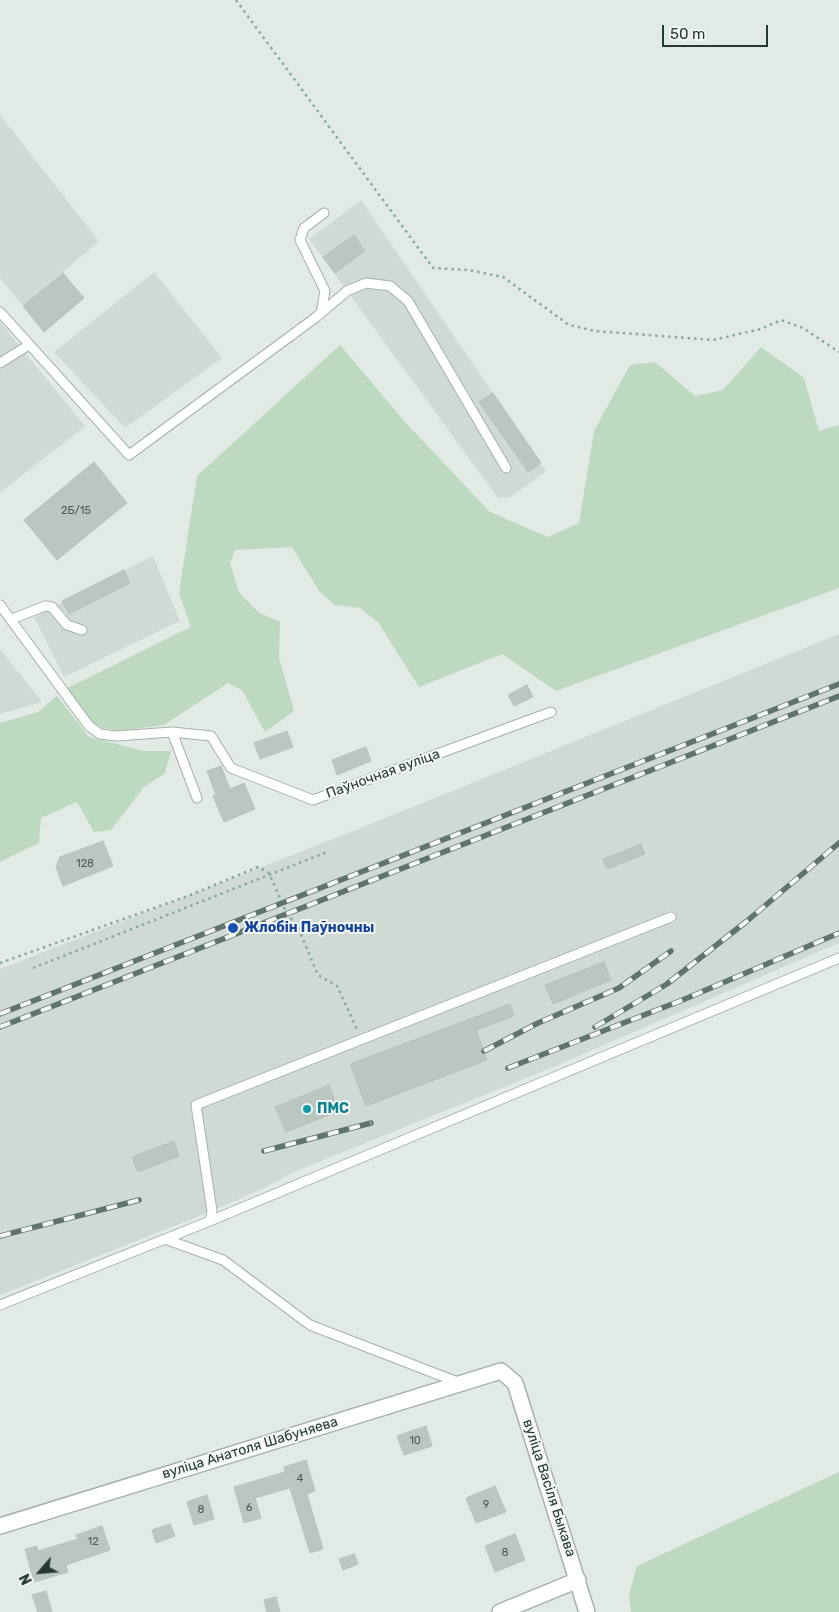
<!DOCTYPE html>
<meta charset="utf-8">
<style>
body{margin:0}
#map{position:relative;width:839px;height:1612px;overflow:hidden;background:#e2eae5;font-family:Rubik,sans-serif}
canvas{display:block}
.north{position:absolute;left:15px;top:1547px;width:50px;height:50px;-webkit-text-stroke:4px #f2f7f4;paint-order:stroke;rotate:243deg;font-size:14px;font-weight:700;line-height:20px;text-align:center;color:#243930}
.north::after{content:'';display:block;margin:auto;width:18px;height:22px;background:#243930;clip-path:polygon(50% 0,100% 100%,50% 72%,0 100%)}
.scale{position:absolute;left:662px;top:25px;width:106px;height:22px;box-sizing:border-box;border:2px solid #243930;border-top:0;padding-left:6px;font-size:15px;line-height:18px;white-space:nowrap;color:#243930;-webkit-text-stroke:4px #f2f7f4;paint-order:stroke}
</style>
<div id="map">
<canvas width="839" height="1612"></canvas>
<div class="north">N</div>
<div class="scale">50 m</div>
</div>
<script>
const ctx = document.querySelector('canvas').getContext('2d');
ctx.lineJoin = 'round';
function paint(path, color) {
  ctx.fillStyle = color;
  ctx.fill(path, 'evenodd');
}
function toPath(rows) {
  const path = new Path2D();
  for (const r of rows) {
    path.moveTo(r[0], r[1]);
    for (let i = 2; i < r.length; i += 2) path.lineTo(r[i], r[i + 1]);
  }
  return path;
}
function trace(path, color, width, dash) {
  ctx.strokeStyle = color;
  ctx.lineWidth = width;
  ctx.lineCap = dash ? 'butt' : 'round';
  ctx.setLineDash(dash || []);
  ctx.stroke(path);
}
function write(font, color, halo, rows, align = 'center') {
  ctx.font = font + ' Rubik,sans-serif';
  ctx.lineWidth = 4;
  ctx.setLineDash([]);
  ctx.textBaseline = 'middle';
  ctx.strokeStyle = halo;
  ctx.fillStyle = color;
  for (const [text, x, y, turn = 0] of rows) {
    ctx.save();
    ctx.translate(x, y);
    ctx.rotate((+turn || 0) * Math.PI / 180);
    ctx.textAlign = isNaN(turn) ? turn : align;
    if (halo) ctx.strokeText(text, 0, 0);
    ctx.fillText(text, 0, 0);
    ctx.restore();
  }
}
paint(toPath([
 [0,115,99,241,23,306,0,278],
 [361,200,546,471,511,497,498,498,309,239],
 [154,272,222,358,125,428,54,352],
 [0,322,85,426,0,493],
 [153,556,180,621,64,677,34,617],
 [839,634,839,943,551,1068,294,1172,264,1188,212,1211,0,1295,0,969,346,834],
 [0,649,42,702,0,714]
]), '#d0dad4');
paint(toPath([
 [340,345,405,422,490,512,548,537,579,523,594,431,630,365,655,362,695,396,723,390,761,347,804,378,819,431,839,425,839,588,556,691,502,654,419,687,378,622,360,608,335,605,319,591,292,547,235,550,230,563,239,592,259,613,280,622,279,658,294,711,265,732,242,690,228,683,164,725,119,731,102,728,90,721,67,688,191,627,179,593,197,476],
 [57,696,89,737,144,751,171,751,165,773,144,787,111,830,94,832,77,802,41,818,39,843,0,862,0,723,38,712],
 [839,1472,839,1612,631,1612,629,1595,637,1566]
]), '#bdd9c0');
const building = toPath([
 [354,235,365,251,335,273,323,257,354,235],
 [63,273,84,298,44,332,23,306,63,273],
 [493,393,541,463,528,472,479,402,493,393],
 [94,462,127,503,57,560,24,520,94,462],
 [124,570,130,583,69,614,62,601,124,570],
 [527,685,533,697,514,706,508,695,527,685],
 [287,731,293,747,260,759,254,743,287,731],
 [366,747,371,761,337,775,332,760,366,747],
 [221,766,230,789,244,783,255,809,224,822,213,796,216,795,207,771,221,766],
 [103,841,113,866,63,886,56,867,60,857,103,841],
 [641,844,645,854,607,869,603,859,641,844],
 [604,962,611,980,553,1004,545,985,604,962],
 [510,1004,514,1016,476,1030,487,1060,366,1106,350,1064,510,1004],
 [329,1085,339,1111,286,1132,275,1107,329,1085],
 [174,1141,179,1156,138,1172,132,1157,174,1141],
 [426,1426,432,1446,404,1455,397,1436,426,1426],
 [306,1460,315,1491,307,1494,323,1549,310,1553,290,1488,255,1498,261,1518,244,1523,234,1487,285,1472,284,1467,306,1460],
 [495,1486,506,1512,476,1523,466,1498,495,1486],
 [207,1495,214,1519,194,1525,187,1502,207,1495],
 [170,1524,175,1536,156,1543,152,1530,170,1524],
 [102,1526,110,1550,66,1565,68,1572,34,1582,25,1549,37,1546,38,1551,78,1539,76,1535,102,1526],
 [515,1534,525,1560,495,1572,485,1546,515,1534],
 [354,1554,358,1564,343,1570,339,1559,354,1554],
 [46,1591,52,1612,38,1612,32,1595,46,1591],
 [276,1597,280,1612,267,1612,264,1600,276,1597]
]);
paint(building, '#bac7c1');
trace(building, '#b5c3bb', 1);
const lane = toPath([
 [0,312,129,455,315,318,347,291,366,283,390,286,408,301,506,468],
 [321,313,325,291,300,240,304,228,324,213],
 [0,363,29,345],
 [0,605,89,726,100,734,116,736,172,732,211,736,231,768,313,800,551,712],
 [12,619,45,606,52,607,67,625,82,630],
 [172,732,197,798],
 [210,1221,212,1211,196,1105,671,917],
 [165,1239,223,1260,310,1325,460,1383],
 [0,1305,210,1221,839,958]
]);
const street = toPath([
 [0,1526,501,1371,515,1383,587,1612],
 [500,1612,578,1580]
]);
trace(lane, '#a5b1ab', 11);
trace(street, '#a5b1ab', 18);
trace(toPath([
 [236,0,433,268,468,270,503,277,569,325,595,331,713,340,761,329,781,320,803,328,839,352],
 [0,963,188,896,258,867,269,873,287,914,297,925,318,975,337,986,357,1029],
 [33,968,327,852]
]), '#86aa99', 2.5, [2.5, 4]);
trace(lane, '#fff', 9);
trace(street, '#fff', 15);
const rail = toPath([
 [0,1014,839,684],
 [0,1027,839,696],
 [595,1027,667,984,747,921,839,843],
 [484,1051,538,1023,619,988,671,951],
 [508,1068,685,999,839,933],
 [264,1151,371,1123],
 [0,1236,139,1200]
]);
trace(rail, '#5f746b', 5.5);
trace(rail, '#f2f7f4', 4, [11]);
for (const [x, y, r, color] of [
 [233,928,6,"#1a4fb4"],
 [307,1109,5,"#0f9aa8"]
]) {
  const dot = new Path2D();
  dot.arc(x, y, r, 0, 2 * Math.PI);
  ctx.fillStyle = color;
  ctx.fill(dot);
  trace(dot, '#f2f7f4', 2);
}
write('11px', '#4a5c54', null, [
 ["2Б/15",76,511],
 ["128",85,864],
 ["10",415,1441],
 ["4",300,1479],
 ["9",486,1505],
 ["6",249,1508],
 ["8",201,1510],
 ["12",93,1542],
 ["8",505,1553]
]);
write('14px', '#243930', '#f2f7f4', [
 ["Паўночная вуліца",383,774,-20],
 ["вуліца Анатоля Шабуняева",250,1448,-17],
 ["вуліца Васіля Быкава",549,1488,72]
]);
write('bold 14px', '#164399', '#f2f7f4', [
 ["Жлобін Паўночны",244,928]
], 'left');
write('bold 14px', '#0d838f', '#f2f7f4', [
 ["ПМС",317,1109]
], 'left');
</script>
